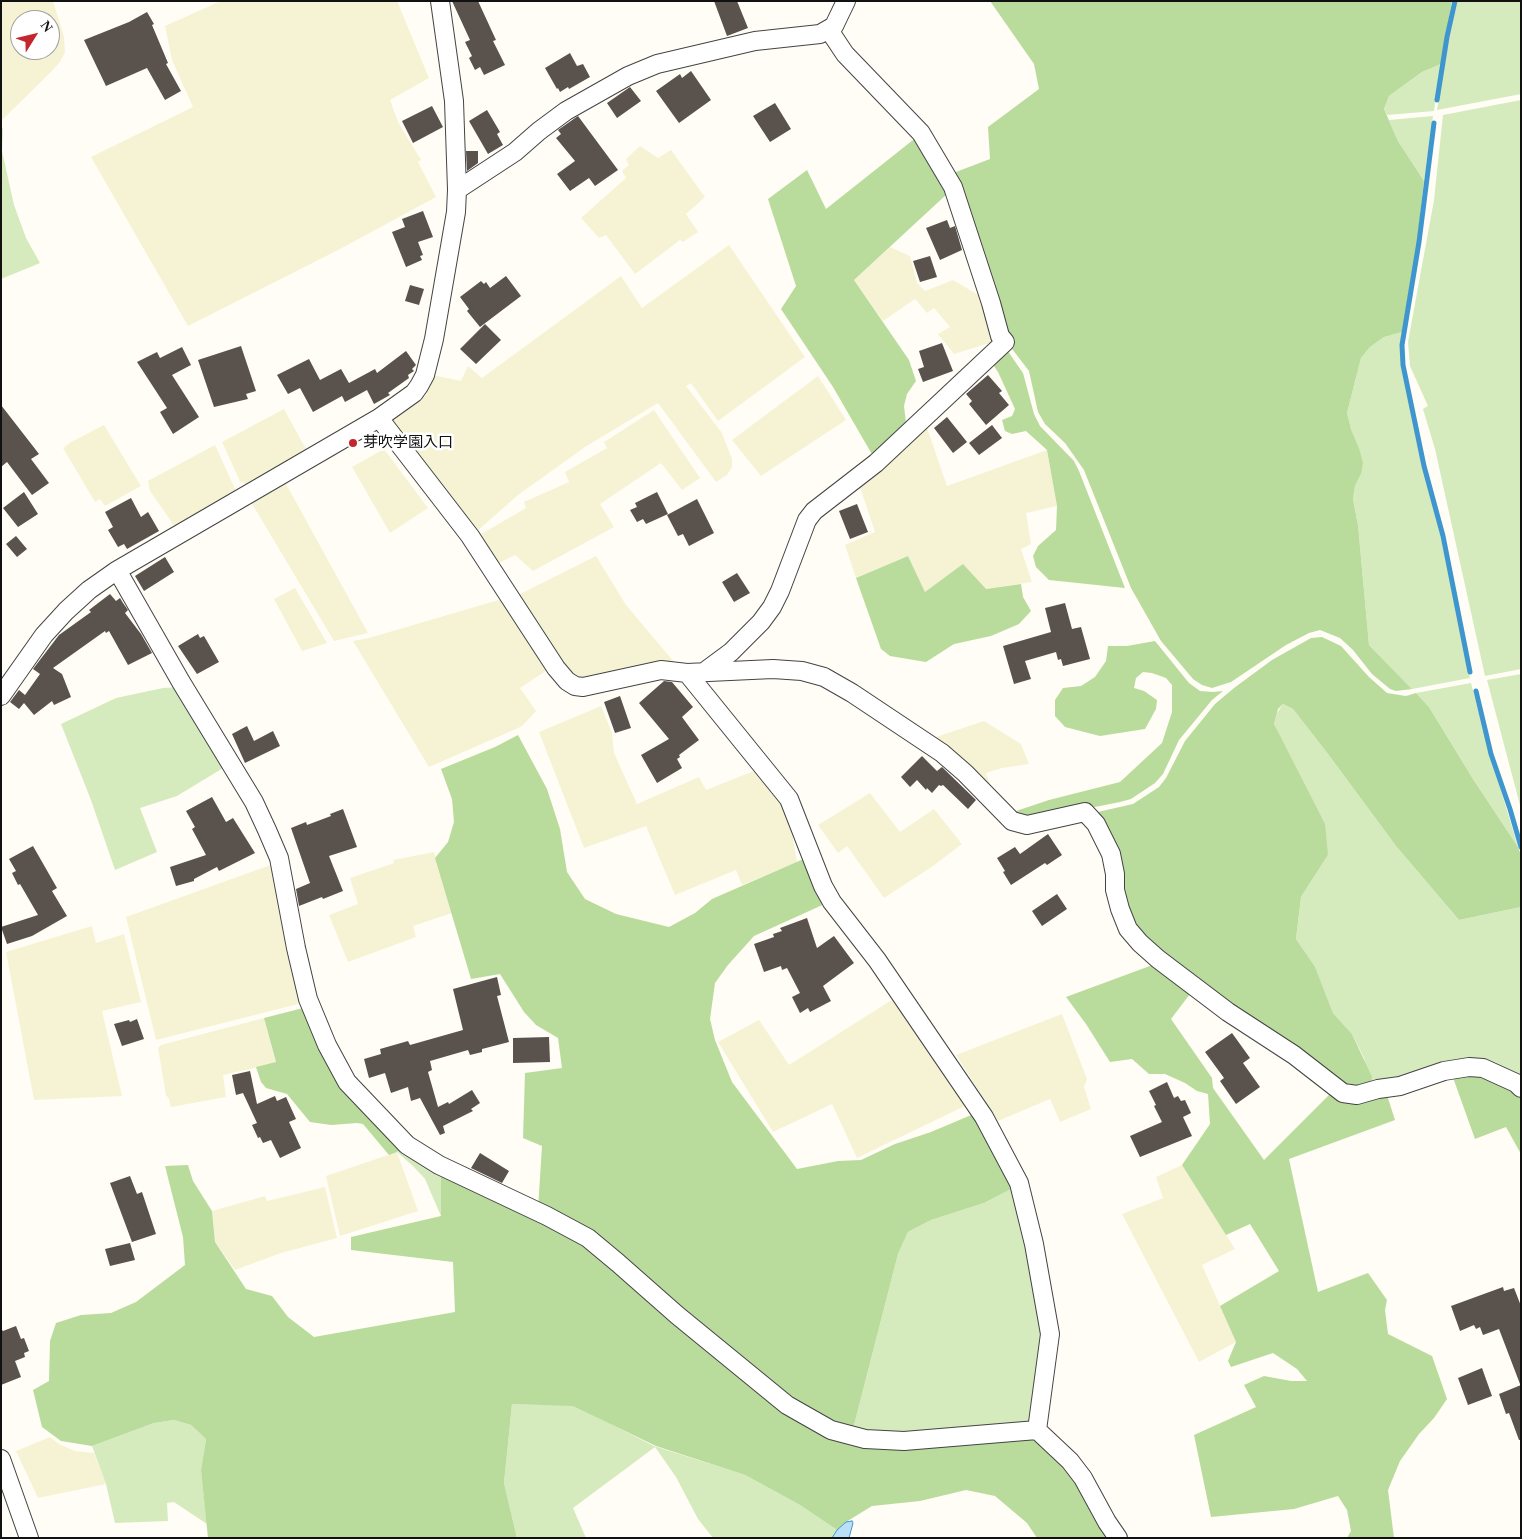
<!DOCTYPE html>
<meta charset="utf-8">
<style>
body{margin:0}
#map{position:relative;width:1522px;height:1539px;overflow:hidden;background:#fffdf5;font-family:"Times New Roman",serif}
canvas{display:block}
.frame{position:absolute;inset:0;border:2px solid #111;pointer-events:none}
.north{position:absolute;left:10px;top:10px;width:50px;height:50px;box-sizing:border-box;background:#fff;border:1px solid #a0a0a0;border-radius:50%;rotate:54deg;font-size:14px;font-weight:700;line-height:20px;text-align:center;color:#111}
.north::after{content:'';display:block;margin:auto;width:18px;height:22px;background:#c4262e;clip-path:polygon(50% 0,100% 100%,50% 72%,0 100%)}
</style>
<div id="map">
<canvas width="1522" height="1539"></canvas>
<div class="frame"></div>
<div class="north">N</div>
</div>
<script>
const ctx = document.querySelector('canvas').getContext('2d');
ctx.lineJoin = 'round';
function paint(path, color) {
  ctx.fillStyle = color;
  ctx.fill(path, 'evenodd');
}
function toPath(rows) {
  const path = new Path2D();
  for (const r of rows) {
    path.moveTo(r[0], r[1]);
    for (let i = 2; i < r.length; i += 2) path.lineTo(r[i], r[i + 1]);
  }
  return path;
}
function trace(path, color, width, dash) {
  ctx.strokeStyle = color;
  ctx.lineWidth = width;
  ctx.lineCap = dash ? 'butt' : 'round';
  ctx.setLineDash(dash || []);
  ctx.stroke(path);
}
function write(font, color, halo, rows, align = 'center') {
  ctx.font = font + ' "Times New Roman","Noto Sans JP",serif';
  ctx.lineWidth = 5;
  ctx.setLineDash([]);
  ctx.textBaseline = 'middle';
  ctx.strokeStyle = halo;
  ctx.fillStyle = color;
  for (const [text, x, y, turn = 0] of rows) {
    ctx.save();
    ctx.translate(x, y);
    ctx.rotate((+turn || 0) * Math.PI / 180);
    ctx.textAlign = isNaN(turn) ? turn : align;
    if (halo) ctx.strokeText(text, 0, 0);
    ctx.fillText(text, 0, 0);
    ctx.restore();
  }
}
paint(toPath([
 [1,1,53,1,64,37,65,52,60,62,52,71,1,121],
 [20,20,50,20,50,50,20,50],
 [221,1,397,1,429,78,390,100,398,122,421,160,418,162,436,197,342,248,188,326,91,157,193,107,172,60,165,26],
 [640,146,658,158,671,150,705,197,686,214,698,232,683,242,680,240,635,274,606,235,599,238,581,218,626,178,622,171,629,165,626,159],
 [729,245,805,357,718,421,691,383,686,386,722,433,732,459,732,467,727,475,716,482,658,403,585,447,518,495,475,533,391,421,426,395,432,375,461,381,468,366,482,378,621,276,642,308],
 [890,247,910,256,917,283,925,291,953,280,980,296,996,341,954,354,938,334,950,327,934,308,927,313,915,299,883,321,854,280],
 [818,376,846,420,761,476,732,440],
 [284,409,307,451,247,485,240,481,222,442],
 [654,410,700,478,682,490,661,463,600,504,614,527,533,571,515,555,497,564,478,536,526,508,524,502,569,482,565,472,607,448,604,442],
 [925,422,947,486,1047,450,1057,506,1026,513,1031,544,1021,549,1032,582,986,589,925,592,908,556,856,578,845,545,875,532,861,490,855,484],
 [104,425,141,486,105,506,100,499,95,502,63,448,71,442],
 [215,445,236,491,175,527,150,491,148,481],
 [384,449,428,508,390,533,352,467],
 [285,482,368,633,334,641,251,502],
 [596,556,626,605,680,669,580,679,568,672,516,596],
 [295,588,327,643,302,651,274,599],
 [502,599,549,669,520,688,536,711,522,726,516,729,429,767,353,641,369,638],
 [601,706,612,733,614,753,637,804,699,777,706,790,759,769,770,782,790,822,797,862,742,885,736,870,675,895,646,826,584,848,539,732],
 [984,721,1021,744,1029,764,1002,768,986,773,990,784,986,790,933,738],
 [870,793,900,832,934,809,962,844,933,866,884,898,847,846,838,853,818,825],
 [434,852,452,913,413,926,416,937,348,962,329,915,358,904,350,878,394,863,393,860],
 [276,863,306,1002,156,1040,126,917],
 [92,926,96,943,124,934,141,1002,102,1011,122,1096,34,1100,6,952],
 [895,998,969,1104,857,1158,832,1104,773,1132,718,1042,759,1020,789,1065],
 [1062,1014,1087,1079,1084,1087,1091,1109,1060,1122,1050,1099,998,1121,956,1055],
 [264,1018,276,1063,223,1075,226,1097,171,1107,169,1099,166,1095,158,1048,161,1045],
 [397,1152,418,1211,340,1236,326,1176],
 [1182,1165,1235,1249,1202,1265,1236,1342,1199,1362,1122,1214,1163,1198,1156,1177],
 [325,1187,337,1238,281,1253,235,1270,215,1242,212,1211,265,1196,267,1201],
 [50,1437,59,1444,75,1451,94,1453,106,1484,38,1498,16,1451]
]), '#f6f3d4');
paint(toPath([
 [1456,1,1521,1,1521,94,1437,110,1448,40],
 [1441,64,1434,111,1387,115,1384,109,1389,96,1422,72],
 [1521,100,1521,669,1485,676,1435,449,1423,409,1428,406,1410,366,1408,342,1434,200,1443,115],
 [1433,116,1424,181,1398,141,1389,120],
 [3,128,2,151,14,205,26,238,40,263,1,279,1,130],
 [1402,332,1400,346,1401,364,1421,460,1441,538,1470,678,1412,689,1369,645,1358,525,1353,499,1355,486,1361,474,1359,448,1351,429,1347,413,1361,358,1370,347,1384,337],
 [1521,674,1521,809,1487,680],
 [1471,683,1490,754,1518,847,1473,779,1429,707,1416,693],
 [180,687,228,765,177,796,140,808,157,852,115,870,91,800,61,724,116,698,163,688],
 [1283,704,1293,709,1328,754,1396,846,1459,920,1521,907,1521,1083,1501,1070,1370,1088,1364,1058,1352,1034,1333,1013,1315,968,1296,939,1301,897,1328,855,1274,724,1277,713],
 [402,1146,441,1171,441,1216,425,1179,414,1167,397,1152],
 [1017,1186,1049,1318,1032,1422,911,1438,852,1433,898,1254,908,1232,931,1220,984,1203],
 [512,1404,573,1405,654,1446,745,1475,800,1505,837,1530,832,1538,713,1538,698,1519,676,1477,655,1447,573,1508,586,1538,517,1538,504,1483],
 [174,1420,191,1425,206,1439,201,1470,207,1524,174,1502,167,1503,168,1521,115,1523,106,1484,92,1446,154,1423]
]), '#d5ebbd');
paint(toPath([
 [990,1,1452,1,1441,64,1422,72,1389,96,1384,109,1398,141,1424,181,1417,243,1402,332,1384,337,1370,347,1361,358,1347,413,1351,429,1359,448,1363,463,1361,474,1355,486,1353,499,1358,525,1369,645,1412,689,1396,691,1390,689,1372,674,1353,650,1340,638,1320,630,1309,633,1286,645,1231,682,1212,688,1202,685,1193,679,1161,641,1131,588,1084,470,1065,443,1045,424,1038,412,1029,371,1009,345,948,175,990,159,988,127,1039,89,1034,64],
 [918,136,947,194,854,280,909,360,916,381,907,394,904,406,906,423,873,456,833,387,781,309,796,286,768,199,807,170,826,209],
 [1005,347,1023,373,1034,414,1040,426,1074,461,1079,471,1125,588,1049,580,1036,567,1033,556,1038,546,1056,530,1057,506,1047,450,1026,431,1012,434,1005,431,1002,420,1012,416,1015,409,998,372,990,360],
 [908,556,925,592,963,564,986,589,1021,584,1023,597,1031,611,1019,624,991,636,954,644,926,662,890,656,881,649,856,578],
 [1322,637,1341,646,1369,677,1387,693,1406,696,1416,693,1429,707,1473,779,1518,847,1521,855,1521,907,1459,920,1396,846,1328,754,1293,709,1283,704,1278,709,1274,724,1325,824,1328,855,1301,897,1296,939,1315,967,1333,1013,1352,1034,1372,1077,1370,1088,1345,1089,1136,934,1089,814,1133,804,1159,787,1166,778,1185,741,1215,704,1234,688,1272,660,1311,638],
 [1155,641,1189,683,1200,691,1213,692,1223,691,1212,700,1179,740,1163,774,1155,783,1131,799,1120,802,1029,820,1010,813,1049,800,1120,782,1162,743,1172,712,1172,685,1166,678,1152,673,1143,672,1136,678,1134,688,1144,691,1157,700,1156,709,1145,729,1100,736,1065,727,1055,716,1055,700,1063,688,1081,686,1095,677,1106,661,1108,646,1127,646],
 [518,735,547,789,560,829,567,872,585,899,616,914,669,927,695,913,712,899,808,857,829,902,754,936,728,965,715,983,710,1019,715,1040,732,1082,797,1169,838,1161,861,1160,895,1144,931,1132,976,1113,1017,1186,984,1203,931,1220,908,1232,898,1254,852,1433,809,1416,538,1209,542,1146,523,1138,525,1073,562,1068,558,1038,536,1025,524,1012,500,974,471,979,435,858,448,842,454,822,452,799,441,769,495,747],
 [1158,963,1193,990,1171,1019,1212,1078,1213,1088,1264,1160,1334,1090,1386,1092,1395,1120,1289,1159,1318,1292,1368,1273,1387,1300,1385,1310,1388,1334,1432,1356,1447,1399,1434,1418,1419,1434,1400,1461,1388,1490,1394,1538,1347,1538,1351,1531,1347,1510,1338,1496,1294,1509,1211,1517,1194,1435,1256,1407,1244,1385,1264,1376,1291,1381,1307,1381,1297,1369,1273,1353,1231,1367,1228,1361,1236,1342,1220,1306,1279,1271,1250,1224,1226,1235,1182,1165,1210,1124,1208,1094,1197,1091,1185,1083,1165,1074,1149,1074,1132,1059,1110,1062,1086,1024,1066,997],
 [307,1007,322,1044,402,1146,397,1152,389,1155,363,1124,357,1123,331,1125,310,1122,287,1094,266,1088,261,1082,256,1067,276,1062,264,1018],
 [1468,1069,1521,1092,1521,1154,1506,1127,1475,1139,1451,1072],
 [188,1165,193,1181,212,1211,215,1242,246,1289,272,1296,288,1317,314,1337,455,1312,453,1262,351,1250,351,1237,441,1216,441,1171,587,1242,713,1350,849,1438,1035,1433,1059,1456,1111,1538,1037,1538,1027,1523,995,1496,966,1490,920,1501,872,1506,846,1522,837,1530,800,1505,745,1475,656,1446,573,1406,512,1404,504,1483,517,1538,208,1538,201,1470,206,1439,191,1425,174,1420,154,1423,92,1446,61,1441,42,1427,33,1390,49,1381,50,1341,56,1323,81,1315,111,1313,136,1302,185,1265,183,1237,165,1166]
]), '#b9dc9c');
const water = toPath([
 [852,1521,853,1523,849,1538,832,1538,837,1530,846,1522,852,1521]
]);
paint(water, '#b9e0f7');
trace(water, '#3f96cf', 1);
trace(toPath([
 [1437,100,1447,37,1455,1],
 [1434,123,1419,242,1402,345,1403,365,1424,466,1443,536,1470,672],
 [1476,691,1491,754,1510,809,1521,847]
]), '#3f96cf', 5);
paint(toPath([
 [452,1,478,1,496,40,493,41,505,65,484,75,480,67,475,70,469,58,472,56,465,42,470,40],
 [714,1,737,1,748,28,727,36],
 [147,12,154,24,152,25,168,63,166,64,181,91,165,100,147,68,106,86,84,40,129,22],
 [570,53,577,66,583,64,590,77,569,89,568,87,560,92,558,88,557,89,545,68],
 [691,71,711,100,679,123,656,91,680,74,682,78],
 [630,87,641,101,617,118,607,103],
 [775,103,791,129,770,142,753,116],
 [432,106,443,127,413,143,402,121],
 [487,110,500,132,497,134,503,145,488,154,469,121],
 [578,116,618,170,595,186,589,178,570,191,557,174,575,161,556,138,561,134,558,130],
 [466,151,478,151,478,163,467,171],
 [423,211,433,237,418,242,423,255,420,256,422,260,406,267,392,232,405,227,402,219],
 [947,220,950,228,955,226,962,250,940,260,926,228],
 [930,256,937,277,920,282,913,261],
 [506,276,521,296,480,327,467,311,469,309,460,297,481,281,484,284,486,282,490,288],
 [410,285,424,289,419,305,405,301],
 [485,324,501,340,476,364,460,349],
 [942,343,953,371,923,382,918,369,924,367,919,351],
 [241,346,256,391,246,394,248,399,214,407,198,360],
 [182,347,191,365,172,375,199,417,173,434,160,412,167,408,137,362,157,352,160,358],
 [406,351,416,365,412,369,414,371,408,375,409,378,388,393,390,395,374,404,367,390,345,402,342,396,313,412,300,388,288,394,277,375,309,359,320,380,341,369,349,383,375,369,377,373],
 [988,375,1002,391,999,393,1009,405,986,425,969,404,972,401,966,394],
 [1,405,39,454,31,459,49,483,32,495,7,462,1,467],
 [947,417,967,442,953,453,934,428],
 [992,425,1002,438,979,455,969,443],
 [24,492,38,514,18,527,3,508],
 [657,492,668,514,646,524,643,519,637,522,630,510,637,507,635,503],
 [131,498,141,517,148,512,159,531,127,549,124,544,118,547,108,530,113,527,105,512],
 [697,499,714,533,689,546,683,534,678,536,667,515],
 [857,504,868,532,850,539,839,511],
 [16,536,27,549,17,557,6,544],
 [165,557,174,572,144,591,135,576],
 [737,573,750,593,734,602,722,582],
 [110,594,116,601,120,598,123,603,128,610,125,613,141,634,152,653,128,665,109,631,106,633,105,631,53,668,62,674,71,697,54,705,52,701,34,715,24,703,19,709,10,702,19,690,25,695,40,674,33,669,59,635,91,612,89,610],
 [1065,603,1072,629,1081,627,1090,659,1063,666,1061,659,1058,660,1056,652,1025,661,1031,679,1014,684,1003,646,1051,632,1045,608],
 [198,634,200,638,204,636,219,662,197,674,178,646],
 [664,681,672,682,693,707,682,717,699,740,679,755,680,757,677,759,682,768,657,783,641,755,669,739,639,703],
 [620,696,631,728,615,733,604,702],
 [247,726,254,741,273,731,280,746,245,763,232,734],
 [922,756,937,771,942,767,976,800,968,809,943,785,941,786,939,785,932,793,927,788,926,790,917,780,910,787,901,777],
 [212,797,226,822,233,818,255,853,219,871,217,867,194,879,194,881,176,886,170,867,206,855,192,829,195,827,186,811],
 [343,809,357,847,329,856,343,891,323,899,322,897,299,906,296,889,310,883,291,828,306,822,307,825,331,816,330,814],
 [1048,834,1062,855,1047,865,1045,863,1011,885,1003,872,1005,871,997,858,1015,847,1020,854],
 [33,846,57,888,52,891,67,916,32,936,7,944,1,927,38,915,20,884,18,885,12,873,16,871,9,859],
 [1057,894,1067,909,1042,926,1032,911],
 [807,918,817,948,834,936,854,963,823,986,831,1001,810,1012,808,1008,800,1013,792,997,800,993,787,968,782,970,781,966,764,972,754,944,774,937,773,934,782,931,780,928],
 [497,977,501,995,497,996,509,1042,482,1049,482,1052,470,1055,468,1050,430,1061,432,1070,428,1072,438,1107,448,1102,449,1104,472,1090,480,1103,471,1109,473,1111,443,1126,445,1133,440,1135,420,1098,411,1101,408,1087,391,1093,385,1073,369,1078,364,1059,381,1054,380,1049,408,1041,410,1045,463,1030,453,989],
 [137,1019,144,1039,122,1046,114,1024,129,1020,130,1022],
 [1232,1033,1250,1058,1243,1063,1260,1087,1236,1104,1220,1081,1224,1078,1205,1052],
 [549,1037,550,1062,513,1063,513,1038],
 [250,1071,257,1104,275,1096,277,1101,286,1097,296,1119,289,1122,301,1148,280,1158,271,1140,263,1143,260,1137,258,1138,252,1125,257,1123,243,1093,236,1095,232,1075],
 [1167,1082,1174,1098,1178,1096,1181,1101,1185,1100,1191,1113,1183,1117,1192,1136,1140,1157,1130,1136,1162,1122,1154,1106,1156,1105,1149,1091],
 [480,1153,509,1171,502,1183,471,1168],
 [130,1176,137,1194,142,1192,156,1234,132,1242,110,1183],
 [130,1243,135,1260,110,1266,105,1249],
 [1503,1287,1504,1291,1514,1288,1521,1306,1520,1384,1499,1329,1483,1335,1480,1327,1476,1329,1474,1325,1460,1331,1451,1306],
 [16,1326,21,1339,24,1338,29,1351,24,1353,25,1357,15,1361,21,1377,1,1385,1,1329,3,1331],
 [1482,1368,1492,1396,1468,1405,1458,1378],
 [1521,1385,1521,1440,1519,1440,1509,1413,1506,1414,1499,1394]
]), '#5a524d');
const street = toPath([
 [457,190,515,152,539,131,566,111,628,76,657,64,755,41,820,34,834,26,846,1],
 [379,418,470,536,556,668,567,681,575,686,583,687,661,670,687,673,773,669,802,671,824,677,852,693,942,753,965,773,1012,821,1027,825,1085,812,1096,824,1111,854,1115,874,1115,890,1120,909,1128,929,1140,943,1158,959,1228,1012,1294,1055,1343,1093,1357,1095,1378,1089,1400,1086,1444,1071,1469,1067,1483,1068,1516,1083,1521,1088],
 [116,571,121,577,181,682,254,802,267,830,279,858,296,948,308,999,327,1045,347,1082,407,1145,439,1165,547,1216,588,1238,618,1263,677,1315,787,1405,831,1430,865,1439,904,1441,1037,1430,1070,1461,1083,1478,1107,1522,1118,1538],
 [704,672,731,652,761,622,772,607,780,591,807,520,814,511,876,463,1005,342,1000,336,991,303,953,187,921,133,845,54,829,30],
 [687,673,789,799,823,886,832,902,877,960,984,1117,1019,1183,1034,1244,1050,1334,1037,1430],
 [1,696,44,635,66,611,89,590,116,571,379,418,414,393,419,386,425,375,434,339,456,212,457,190,454,101,440,1],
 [1,1459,29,1538]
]);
trace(street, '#444', 20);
trace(street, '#fff', 18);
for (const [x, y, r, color] of [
 [353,443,5,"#c4262e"]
]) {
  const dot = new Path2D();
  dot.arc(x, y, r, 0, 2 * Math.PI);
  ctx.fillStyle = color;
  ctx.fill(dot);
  trace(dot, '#fff', 2);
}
write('15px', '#111', '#fff', [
 ["芽吹学園入口",363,443]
], 'left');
</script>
